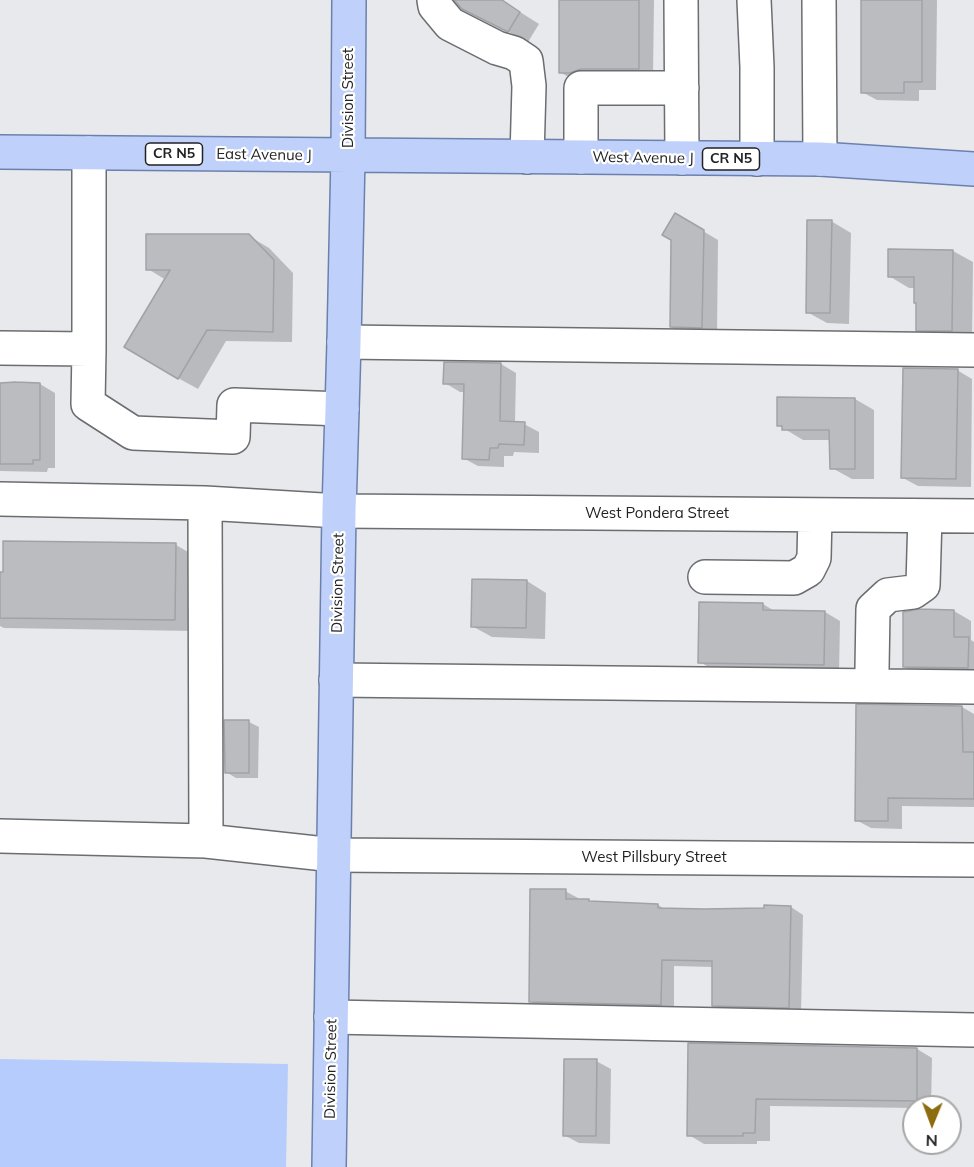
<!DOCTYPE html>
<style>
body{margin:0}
#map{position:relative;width:974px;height:1167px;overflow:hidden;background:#e7e9ed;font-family:Mulish,sans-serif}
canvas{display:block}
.north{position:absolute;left:902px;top:1095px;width:60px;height:60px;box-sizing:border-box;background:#fff;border:2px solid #a7a7a7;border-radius:50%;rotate:181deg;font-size:16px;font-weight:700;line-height:24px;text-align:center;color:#222224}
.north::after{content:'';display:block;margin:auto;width:21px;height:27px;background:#8d6c0f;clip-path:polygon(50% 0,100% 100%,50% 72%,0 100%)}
</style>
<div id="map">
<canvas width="974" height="1167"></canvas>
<div class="north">N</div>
</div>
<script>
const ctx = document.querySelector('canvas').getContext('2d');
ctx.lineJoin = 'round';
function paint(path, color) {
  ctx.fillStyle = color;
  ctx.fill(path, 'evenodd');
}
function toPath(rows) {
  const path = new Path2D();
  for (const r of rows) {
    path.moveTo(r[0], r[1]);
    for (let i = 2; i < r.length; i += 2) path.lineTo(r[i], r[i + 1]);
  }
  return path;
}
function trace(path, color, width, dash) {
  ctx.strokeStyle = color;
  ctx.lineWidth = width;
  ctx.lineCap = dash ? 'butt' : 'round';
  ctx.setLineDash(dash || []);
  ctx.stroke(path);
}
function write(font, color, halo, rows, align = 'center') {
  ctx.font = font + ' Mulish,sans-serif';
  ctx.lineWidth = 4.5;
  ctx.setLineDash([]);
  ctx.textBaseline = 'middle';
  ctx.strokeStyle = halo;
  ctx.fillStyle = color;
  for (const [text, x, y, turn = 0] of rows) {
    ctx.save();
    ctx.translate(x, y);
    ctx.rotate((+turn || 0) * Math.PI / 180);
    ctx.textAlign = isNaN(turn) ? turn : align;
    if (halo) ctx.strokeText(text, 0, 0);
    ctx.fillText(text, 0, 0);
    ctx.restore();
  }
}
paint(toPath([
 [0,1059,288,1064,286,1167,0,1167]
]), '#b6ccfd');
paint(toPath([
 [459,0,501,0,539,24,528,42,463,8],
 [561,0,654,0,653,77,575,81,560,72],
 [863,0,937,0,936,90,919,90,919,101,877,100,862,92],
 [676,215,718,240,717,336,686,335,671,327],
 [831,221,851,233,849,324,827,323,807,312],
 [249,236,269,248,293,273,292,342,226,341,198,389,178,378,166,280,148,269],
 [890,250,953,251,973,262,972,341,937,341,917,330,918,303,916,288,909,288,889,276],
 [501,364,516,373,515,423,524,424,539,432,539,453,514,452,513,456,504,456,504,467,478,466,463,458,465,392,460,392,445,383],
 [957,370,972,379,971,487,918,486,903,478],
 [0,384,40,384,55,393,55,468,48,468,47,472,0,471],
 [855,399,874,410,874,479,852,479,832,468,831,440,803,440,778,425],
 [176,545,195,556,194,631,4,628,0,626,0,574],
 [527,581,546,593,545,639,492,637,472,626],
 [763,604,776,612,825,612,840,621,839,673,715,671,700,662],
 [919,611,954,611,971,621,971,640,974,642,974,677,922,677,904,667],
 [962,707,974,714,974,807,902,806,902,829,871,828,856,820],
 [249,722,259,727,258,778,236,778,226,772],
 [565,891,578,898,578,900,589,901,593,903,658,905,665,909,766,909,791,907,803,915,801,1014,726,1012,714,1005,713,967,674,966,674,1011,543,1009,530,1001],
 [690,1045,917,1049,932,1058,931,1107,914,1107,914,1108,770,1106,770,1141,757,1141,757,1144,704,1144,689,1135],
 [596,1061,611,1069,610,1144,579,1143,564,1135]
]), '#0003');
const building = toPath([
 [454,0,502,0,520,12,508,32,462,9,454,0],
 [559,0,639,0,639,69,581,69,570,73,559,73,559,0],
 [861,0,922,0,922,82,904,82,904,93,861,93,861,0],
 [675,213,704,230,702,328,670,327,671,240,662,235,675,213],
 [807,220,832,220,830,313,806,313,807,220],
 [146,234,249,234,274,260,273,332,207,330,178,379,124,347,170,270,146,270,146,234],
 [888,249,953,250,952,331,916,331,916,303,914,303,914,277,888,277,888,249],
 [444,362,501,363,500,421,525,422,524,445,499,444,498,448,490,448,489,460,462,459,464,384,443,384,444,362],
 [903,368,958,369,956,479,901,478,903,368],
 [16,382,40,383,40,460,33,460,33,464,0,464,0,383,16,382],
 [777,397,855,398,855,469,830,469,829,430,782,430,782,426,777,426,777,397],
 [3,541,176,543,175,620,0,618,0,572,3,572,3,541],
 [472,579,527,580,526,628,471,627,472,579],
 [699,602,763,603,763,610,825,611,824,665,698,663,699,602],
 [919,609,954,610,954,637,969,637,968,668,903,667,903,612,919,609],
 [856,704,962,706,963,752,974,752,974,799,888,798,888,821,855,821,856,704],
 [224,720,249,720,249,773,225,773,224,720],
 [530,889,566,889,566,899,589,899,589,901,658,904,658,908,704,909,764,908,764,905,791,906,789,1008,712,1006,712,961,662,960,661,1005,529,1002,530,889],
 [688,1043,917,1048,917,1101,756,1099,755,1133,743,1133,743,1136,687,1136,688,1043],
 [564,1059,597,1059,596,1136,563,1136,564,1059]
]);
paint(building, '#babcc0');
trace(building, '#a0a2a6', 1.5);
const minor = toPath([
 [434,0,435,6,450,24,497,48,514,53,526,61,529,86,527,157],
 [681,0,682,158],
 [754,0,757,67,757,159],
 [819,0,820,159],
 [581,157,581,88,682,88],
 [344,342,974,350],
 [0,348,89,349,89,153],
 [89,349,88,404,133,433,233,437,234,405,342,409],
 [0,499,205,503,339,511,974,516],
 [205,503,206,841],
 [705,577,794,578,808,570,814,558,815,515],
 [872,669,873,609,888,595,913,592,923,585,925,516],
 [336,680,974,687],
 [0,836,206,841,334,855,974,860],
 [331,1017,974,1030]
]);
const major = toPath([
 [0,152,820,159,974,169],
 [329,1167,339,511,344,342,348,156,349,0]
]);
trace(minor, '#6b6d70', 36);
trace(major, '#6c80ae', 36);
trace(minor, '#fff', 33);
trace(major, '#bfd1fb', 33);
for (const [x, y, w] of [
 [174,154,57],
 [731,159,57]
]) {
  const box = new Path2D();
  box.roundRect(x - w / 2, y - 11, w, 22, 4.5);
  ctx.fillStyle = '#fff';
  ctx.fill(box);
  trace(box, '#222224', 1.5);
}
write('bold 14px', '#222224', null, [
 ["CR N5",174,154],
 ["CR N5",731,159]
]);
write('15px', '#222224', '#fff', [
 ["Division Street",348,98,-90],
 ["East Avenue J",264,155,1],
 ["West Avenue J",643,158,1],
 ["West Pondera Street",657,513],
 ["Division Street",338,583,-89],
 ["West Pillsbury Street",654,857],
 ["Division Street",331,1069,-89]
]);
</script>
